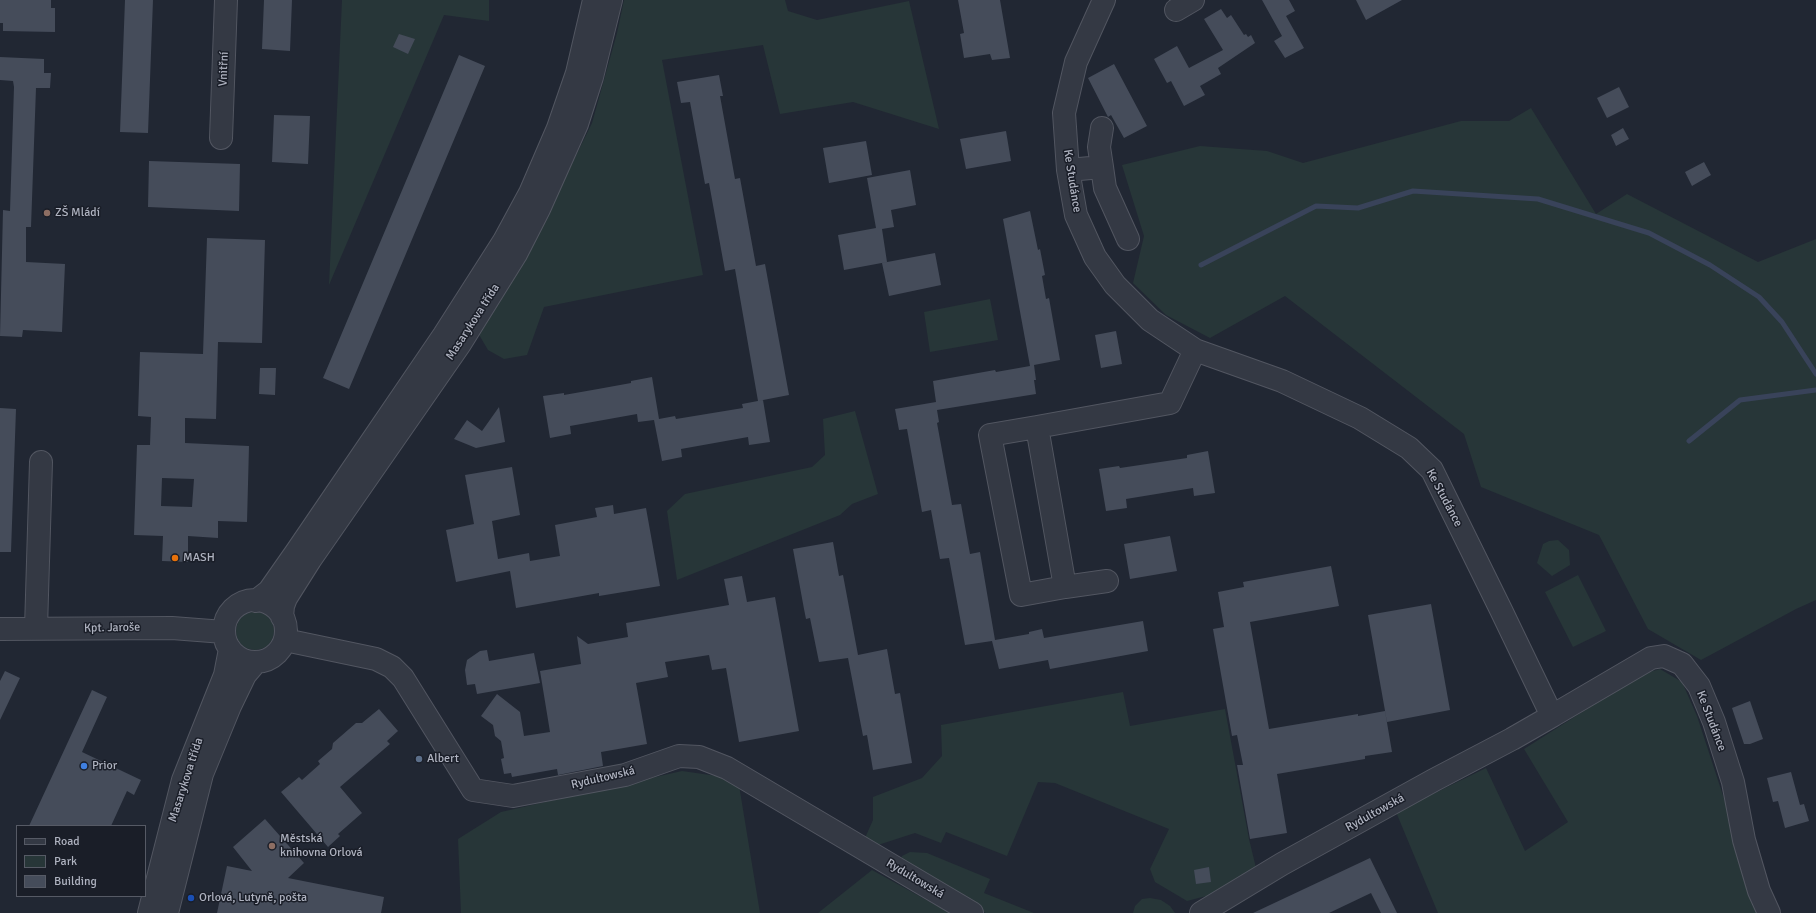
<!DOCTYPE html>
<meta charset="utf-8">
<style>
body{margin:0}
#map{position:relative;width:1816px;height:913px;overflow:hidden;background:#212733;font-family:Signika,sans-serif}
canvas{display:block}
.legend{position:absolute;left:16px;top:825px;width:130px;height:72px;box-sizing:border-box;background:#1a1e28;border:1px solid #565a65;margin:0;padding:5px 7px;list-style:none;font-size:12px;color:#afb3c0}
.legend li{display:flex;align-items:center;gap:8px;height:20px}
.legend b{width:20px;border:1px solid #565a65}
</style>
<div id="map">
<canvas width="1816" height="913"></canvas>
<ul class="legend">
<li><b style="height:5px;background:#343944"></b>Road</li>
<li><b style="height:11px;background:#273638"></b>Park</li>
<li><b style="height:11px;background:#454c5a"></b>Building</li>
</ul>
</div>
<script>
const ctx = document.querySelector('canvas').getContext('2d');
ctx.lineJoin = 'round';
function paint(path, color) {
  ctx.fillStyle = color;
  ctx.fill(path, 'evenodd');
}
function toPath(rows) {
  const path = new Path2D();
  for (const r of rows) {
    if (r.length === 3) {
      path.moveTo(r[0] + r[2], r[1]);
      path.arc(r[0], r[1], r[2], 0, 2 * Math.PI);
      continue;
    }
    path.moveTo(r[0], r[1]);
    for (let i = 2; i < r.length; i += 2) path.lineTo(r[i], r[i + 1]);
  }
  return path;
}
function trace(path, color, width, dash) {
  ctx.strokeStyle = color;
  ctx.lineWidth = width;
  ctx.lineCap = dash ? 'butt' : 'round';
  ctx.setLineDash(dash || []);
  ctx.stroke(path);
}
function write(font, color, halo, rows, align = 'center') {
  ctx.font = font + ' Signika,sans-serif';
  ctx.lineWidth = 3;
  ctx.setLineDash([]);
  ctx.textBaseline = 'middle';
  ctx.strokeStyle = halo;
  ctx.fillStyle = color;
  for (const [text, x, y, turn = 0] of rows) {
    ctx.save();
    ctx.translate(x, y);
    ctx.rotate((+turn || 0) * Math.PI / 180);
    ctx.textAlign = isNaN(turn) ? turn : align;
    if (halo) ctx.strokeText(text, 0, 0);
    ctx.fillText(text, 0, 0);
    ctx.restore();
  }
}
paint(toPath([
 [342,0,489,0,489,21,444,15,329,285],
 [624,0,785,0,788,11,817,20,909,1,939,129,853,102,780,114,763,45,662,60,703,275,544,307,527,355,504,359,488,350,478,333,535,239,592,123,617,33],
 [1531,108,1596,214,1627,194,1758,262,1816,239,1816,600,1796,609,1701,660,1648,629,1599,535,1481,487,1464,434,1285,296,1210,338,1166,315,1133,283,1144,236,1122,165,1200,146,1267,151,1303,163,1461,121,1509,121],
 [990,299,998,340,930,352,924,312],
 [855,411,878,494,852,504,840,515,677,580,667,511,685,494,812,467,825,455,823,419],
 [1558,540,1569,550,1570,565,1552,576,1537,563,1543,544,1549,541],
 [1578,575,1606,631,1573,647,1545,592],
 [255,631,19],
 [1660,669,1682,682,1697,716,1732,823,1743,875,1760,913,1438,913,1396,812,1486,768,1525,851,1568,822,1524,749,1642,674],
 [1123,692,1130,726,1225,709,1249,839,1257,872,1218,893,1187,901,1155,882,1150,869,1169,829,1055,783,1038,782,1007,856,946,832,941,843,915,833,878,845,865,838,873,820,873,797,922,778,942,756,941,725],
 [682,771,738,779,760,913,461,913,458,839,501,812],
 [910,852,927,853,990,879,984,893,1034,913,986,913,904,870,900,863,902,856],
 [872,870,950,913,818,913],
 [1150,898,1161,900,1170,906,1175,913,1133,913,1135,906,1142,899]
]), '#273638');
trace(toPath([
 [1201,265,1316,206,1358,208,1413,191,1538,199,1649,233,1710,265,1759,297,1782,322,1816,374],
 [1689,441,1740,400,1816,390]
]), '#39435a', 5);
paint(toPath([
 [0,0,51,0,51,8,55,8,55,32,3,31,3,23,0,23],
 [125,0,153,0,148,133,120,132],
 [264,0,292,0,290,51,262,49],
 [958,0,1000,0,1010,58,992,60,990,54,964,58,960,34,964,33],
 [1262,0,1289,0,1295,11,1286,16,1304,48,1285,58,1274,41,1282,36],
 [1356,0,1402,0,1366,20],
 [1221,9,1227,18,1231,15,1244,35,1246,34,1248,37,1251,35,1255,43,1218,68,1221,74,1200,86,1205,95,1184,106,1171,81,1167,83,1154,59,1177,46,1189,68,1223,50,1204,19],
 [399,34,415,39,408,54,393,47],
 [459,55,485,66,349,389,323,378],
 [0,57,44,59,44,73,51,73,50,88,36,88,31,227,26,227,26,262,65,264,62,332,23,330,22,337,0,336,3,210,10,211,14,87,13,81,0,80],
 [1114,64,1147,126,1124,138,1111,115,1108,117,1088,78],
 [719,75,723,96,720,96,735,179,740,178,756,266,765,264,789,395,758,401,735,269,725,271,709,183,705,184,690,102,681,103,677,82],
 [1619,87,1629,107,1607,118,1597,98],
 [274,115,310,116,308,164,272,162],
 [1623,128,1629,139,1616,146,1611,135],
 [1006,131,1011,161,966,169,960,139],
 [866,141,872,175,829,183,823,148],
 [149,161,240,164,239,211,148,207],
 [1704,162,1711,175,1692,186,1685,172],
 [910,170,916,205,891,210,894,227,882,229,887,262,844,270,838,235,876,228,867,178],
 [1030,211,1038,250,1040,249,1045,275,1042,276,1046,299,1049,298,1060,360,1034,365,1036,380,1034,380,1036,394,937,410,939,422,937,423,952,505,961,504,970,554,980,552,995,640,1029,634,1029,632,1042,629,1044,638,1143,621,1148,651,1050,669,1048,660,999,669,992,641,965,645,949,558,940,559,931,510,922,512,907,429,899,430,895,409,936,402,933,381,995,370,996,372,1030,366,1003,219],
 [207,238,265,240,262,343,218,342,216,419,185,418,185,443,249,446,247,522,218,521,218,538,188,536,188,562,162,561,163,536,134,535,137,445,150,445,151,417,138,416,140,352,203,354],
 [162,478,194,479,192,507,161,506],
 [935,253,941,285,889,296,882,263],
 [1116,331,1122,364,1101,368,1095,335],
 [260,368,276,368,275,395,259,394],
 [652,377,659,419,675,416,676,419,743,408,742,404,763,400,770,442,749,445,748,437,681,449,682,457,662,461,654,420,638,422,637,414,570,426,571,434,550,438,543,396,564,393,564,395,598,389,631,383,631,381],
 [499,407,505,442,476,448,454,439,467,420,482,431],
 [0,408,16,409,11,552,0,552],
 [1208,451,1215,493,1194,496,1193,488,1126,499,1127,508,1106,511,1099,469,1119,466,1120,468,1187,458,1187,455],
 [512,467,520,515,492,521,498,559,529,553,530,561,560,556,555,525,597,517,595,508,613,505,614,514,646,508,660,586,599,596,599,593,516,608,510,571,456,582,446,530,474,524,465,475],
 [1170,536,1177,571,1130,579,1124,544],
 [833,542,839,576,843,575,858,655,887,649,895,694,900,693,912,763,873,770,867,735,863,736,848,658,819,662,810,618,806,619,804,609,793,549],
 [1331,566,1339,606,1250,622,1269,729,1358,714,1358,716,1385,711,1392,752,1365,756,1365,759,1277,774,1287,833,1250,839,1237,765,1243,765,1237,735,1232,736,1213,629,1224,627,1218,592,1244,587,1243,582],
 [742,576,747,602,775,597,799,731,739,742,726,668,712,670,709,655,665,662,668,677,636,683,647,744,601,752,603,766,558,775,557,769,512,777,511,773,504,774,501,759,504,758,501,741,495,736,493,725,481,716,497,694,520,712,524,736,550,732,540,671,581,664,577,636,588,644,628,637,626,623,729,605,724,579],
 [1431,604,1450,710,1387,722,1368,615],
 [487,650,489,661,534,653,540,683,477,694,475,684,467,685,465,670,467,660,480,651],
 [5,671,20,678,0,720,0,681],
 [92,690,107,697,82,752,141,780,134,795,127,791,111,826,29,826],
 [1750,701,1763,739,1750,744,1744,744,1732,708],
 [379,709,398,731,387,741,390,744,340,787,362,813,338,834,340,836,328,847,281,792,299,777,302,780,320,764,318,761,332,749,333,743,356,723,362,723],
 [1791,772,1800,805,1804,804,1809,821,1785,828,1778,801,1773,802,1767,778],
 [265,819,304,863,288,878,384,897,381,913,217,913,227,866,252,871,233,847],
 [1370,858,1397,913,1381,913,1371,893,1329,913,1253,913],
 [1209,867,1211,882,1196,884,1194,870]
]), '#454c5a');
const minor = toPath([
 [1104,0,1076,62,1064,113,1068,170,1076,215,1095,257,1115,285,1150,320,1195,350,1282,381,1360,418,1409,448,1432,470,1501,610,1552,716,1651,658,1664,656,1682,664,1699,686,1714,722,1733,782,1744,840,1759,891,1769,913],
 [1176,10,1193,0],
 [221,138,226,0],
 [1102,167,1099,147,1102,128],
 [1068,170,1102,167,1105,188,1128,239],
 [1037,427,1065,587,1021,595,990,435,1037,427,1170,403,1195,350],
 [1065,587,1107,581],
 [255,631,31],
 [256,601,269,591,297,551,444,335,504,241,530,193,558,128,577,73,594,0],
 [282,617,283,606,286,598,310,560,460,344,516,254,539,209,577,124,592,77,611,0],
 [36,628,41,462],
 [0,629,172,628,224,632],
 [285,640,376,659,392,667,403,678,473,790,513,796,625,775,679,756,699,757,727,768,972,913],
 [149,913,183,780,225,675,230,649],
 [167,913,202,774,230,706,245,675,256,662],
 [1201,913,1282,864,1434,780,1512,739,1552,716]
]);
trace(minor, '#525661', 24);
trace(minor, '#343944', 22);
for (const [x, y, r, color] of [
 [47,213,4,"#8d6e63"],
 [175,558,4,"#e8710a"],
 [419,759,4,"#5c6f8a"],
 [84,766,4,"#3f7fe0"],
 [272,846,4,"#8d6e63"],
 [191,898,4,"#1a4fb4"]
]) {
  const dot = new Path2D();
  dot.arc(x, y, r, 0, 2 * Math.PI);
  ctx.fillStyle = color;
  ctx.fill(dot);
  trace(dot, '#1a1e28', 1.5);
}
write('12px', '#afb3c0', '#1a1e28', [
 ["Vnitřní",224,69,-88],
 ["Ke Studánce",1072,181,81],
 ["Masarykova třída",473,322,-57],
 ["Ke Studánce",1444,498,62],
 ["Kpt. Jaroše",112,628,-1],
 ["Ke Studánce",1711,721,69],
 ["Rydultowská",603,778,-13],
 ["Masarykova třída",186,780,-72],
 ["Rydultowská",1375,813,-29],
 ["Rydultowská",915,879,31]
]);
write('12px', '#afb3c0', '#1a1e28', [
 ["ZŠ Mládí",55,213],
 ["MASH",183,558],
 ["Albert",427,759],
 ["Prior",92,766],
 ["Městská",280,839],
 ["knihovna Orlová",280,853],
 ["Orlová, Lutyně, pošta",199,898]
], 'left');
</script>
